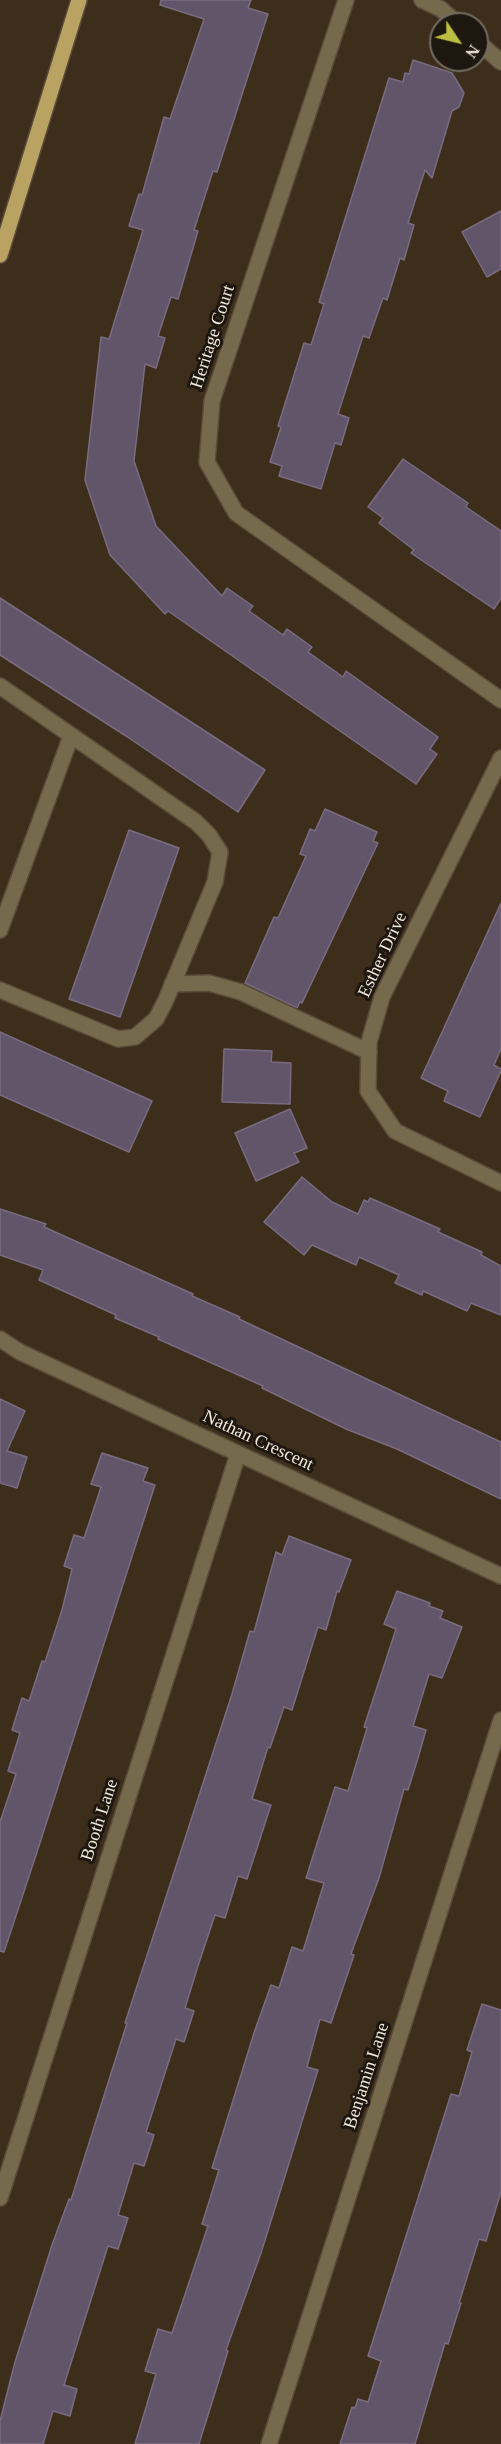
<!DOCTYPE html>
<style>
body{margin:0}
#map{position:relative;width:501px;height:2444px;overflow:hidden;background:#3c2e1b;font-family:"Times New Roman",serif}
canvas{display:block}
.north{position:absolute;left:429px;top:12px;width:60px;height:60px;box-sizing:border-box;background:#1e170f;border:2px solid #726b61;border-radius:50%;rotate:125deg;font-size:16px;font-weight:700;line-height:24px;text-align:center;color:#f1e8dd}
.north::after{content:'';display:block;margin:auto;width:21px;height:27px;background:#bdbf43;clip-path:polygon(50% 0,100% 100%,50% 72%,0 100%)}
</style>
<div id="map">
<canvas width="501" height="2444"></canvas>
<div class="north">N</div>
</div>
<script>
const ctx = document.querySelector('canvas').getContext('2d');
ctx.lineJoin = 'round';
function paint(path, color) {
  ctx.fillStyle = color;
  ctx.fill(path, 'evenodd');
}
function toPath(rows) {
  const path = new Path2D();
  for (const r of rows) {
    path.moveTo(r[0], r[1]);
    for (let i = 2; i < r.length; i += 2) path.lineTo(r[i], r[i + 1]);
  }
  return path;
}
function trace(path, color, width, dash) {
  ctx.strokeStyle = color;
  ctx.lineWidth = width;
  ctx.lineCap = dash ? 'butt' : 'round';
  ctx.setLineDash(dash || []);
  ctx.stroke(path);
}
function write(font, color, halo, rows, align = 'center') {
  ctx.font = font + ' "Times New Roman",serif';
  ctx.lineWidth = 6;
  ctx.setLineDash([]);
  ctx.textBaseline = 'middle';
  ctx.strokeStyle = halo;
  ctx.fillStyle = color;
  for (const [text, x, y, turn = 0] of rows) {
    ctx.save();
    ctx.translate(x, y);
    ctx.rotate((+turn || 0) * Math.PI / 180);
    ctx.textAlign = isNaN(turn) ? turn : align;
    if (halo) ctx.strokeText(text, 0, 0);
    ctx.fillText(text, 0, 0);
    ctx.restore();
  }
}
const building = toPath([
 [161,0,251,0,248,8,268,14,217,172,213,171,194,230,198,231,178,299,171,297,158,336,165,338,156,368,145,364,134,461,156,526,222,596,227,588,253,606,249,611,283,635,287,629,312,647,308,652,343,677,346,671,438,737,430,749,437,754,416,784,168,611,165,614,110,555,85,480,101,337,109,339,143,230,129,226,139,194,142,195,164,117,170,119,204,19,160,5,161,0],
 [413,60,452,73,464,93,459,107,452,111,432,178,425,170,408,223,414,225,404,260,400,258,387,300,383,298,369,338,363,336,338,414,349,418,341,445,335,443,321,489,279,476,282,466,270,462,281,427,278,426,304,343,311,345,324,304,319,302,389,78,403,82,405,73,409,74,413,60],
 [501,211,501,269,487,277,462,232,501,211],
 [403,459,468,503,466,507,501,531,501,598,494,609,411,553,414,550,379,523,383,518,368,507,403,459],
 [0,598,265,770,238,812,126,736,0,655,0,598],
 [325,809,377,832,373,841,378,843,302,1003,300,1002,297,1008,245,983,274,917,278,918,306,856,300,854,310,829,315,831,325,809],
 [129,830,179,848,120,1017,69,999,129,830],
 [501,903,501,1049,494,1065,501,1069,501,1071,480,1117,444,1101,448,1091,421,1078,501,903],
 [0,1032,152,1101,129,1152,0,1095,0,1032],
 [224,1049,272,1051,271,1062,291,1063,290,1104,222,1102,224,1049],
 [290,1109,307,1148,294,1153,299,1162,256,1181,235,1133,290,1109],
 [302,1177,332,1202,358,1214,364,1200,368,1202,370,1198,440,1229,438,1232,482,1252,481,1255,501,1266,501,1315,471,1303,467,1311,423,1291,422,1295,395,1283,399,1275,359,1257,356,1265,312,1245,304,1255,264,1222,302,1177],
 [0,1209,46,1224,44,1227,193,1294,192,1296,240,1317,239,1319,501,1442,501,1499,397,1449,346,1429,262,1388,263,1386,158,1339,159,1337,115,1318,116,1315,39,1280,43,1270,0,1255,0,1209],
 [0,1399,25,1411,7,1451,27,1457,17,1488,0,1483,0,1399],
 [102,1453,148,1468,143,1481,155,1485,37,1852,4,1952,0,1951,0,1822,16,1774,8,1771,20,1733,12,1730,22,1698,29,1701,42,1661,45,1662,62,1610,72,1569,64,1566,74,1535,84,1538,101,1487,91,1484,102,1453],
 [289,1536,351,1560,339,1592,337,1591,326,1630,318,1627,292,1710,284,1707,270,1748,268,1747,252,1799,271,1805,247,1879,238,1876,225,1918,215,1915,198,1966,185,2008,194,2011,184,2042,176,2039,146,2132,154,2135,144,2166,134,2163,118,2215,128,2218,118,2249,108,2246,64,2385,77,2389,70,2416,53,2411,43,2444,0,2444,0,2421,15,2362,52,2245,69,2199,71,2200,127,2023,125,2023,232,1694,250,1631,254,1632,276,1552,282,1555,289,1536],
 [397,1591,430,1603,429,1606,443,1611,440,1618,462,1627,442,1678,429,1674,413,1726,426,1730,418,1758,408,1790,404,1789,379,1878,351,1954,354,1955,331,2023,320,2019,307,2067,318,2070,261,2253,226,2350,228,2351,199,2444,135,2444,156,2374,145,2371,158,2329,172,2333,208,2226,202,2224,219,2170,212,2168,254,2033,271,1985,279,1988,292,1947,303,1951,324,1883,306,1878,335,1787,348,1791,367,1728,364,1727,396,1629,384,1624,397,1591],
 [482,2004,501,2010,501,2192,486,2241,479,2239,459,2303,461,2303,448,2344,445,2343,415,2444,340,2444,352,2407,355,2408,358,2399,368,2402,381,2361,368,2356,451,2094,459,2096,472,2052,467,2050,482,2004]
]);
paint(building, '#62556a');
trace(building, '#796c81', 1.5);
const service = toPath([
 [0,686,196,822,209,835,220,852,215,882,165,1002,156,1019,135,1037,118,1039,0,990],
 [0,930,71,736],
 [172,984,209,983,241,992,369,1052]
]);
const minor = toPath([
 [346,0,212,401,207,462,236,513,501,700],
 [501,758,382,997,369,1042,368,1091,395,1131,501,1183],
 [0,1339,20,1352,501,1576],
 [0,2198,238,1454],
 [269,2444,501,1720]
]);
const tertiary = toPath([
 [422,0,441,9,458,24],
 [477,41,501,62]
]);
const primary = toPath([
 [0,255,79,0]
]);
trace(service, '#594c3a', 18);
trace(minor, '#594c3a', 18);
trace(tertiary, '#594c3a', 18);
trace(primary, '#594c3a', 18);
trace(service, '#766a4c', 15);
trace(minor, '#766a4c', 15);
trace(tertiary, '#766a4c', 15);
trace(primary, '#baa263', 15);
write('18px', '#f1e8dd', '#1e170f', [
 ["Heritage Court",213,337,-72],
 ["Esther Drive",383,955,-65],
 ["Nathan Crescent",258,1441,25],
 ["Booth Lane",100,1820,-72],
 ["Benjamin Lane",367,2076,-72]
]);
</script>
